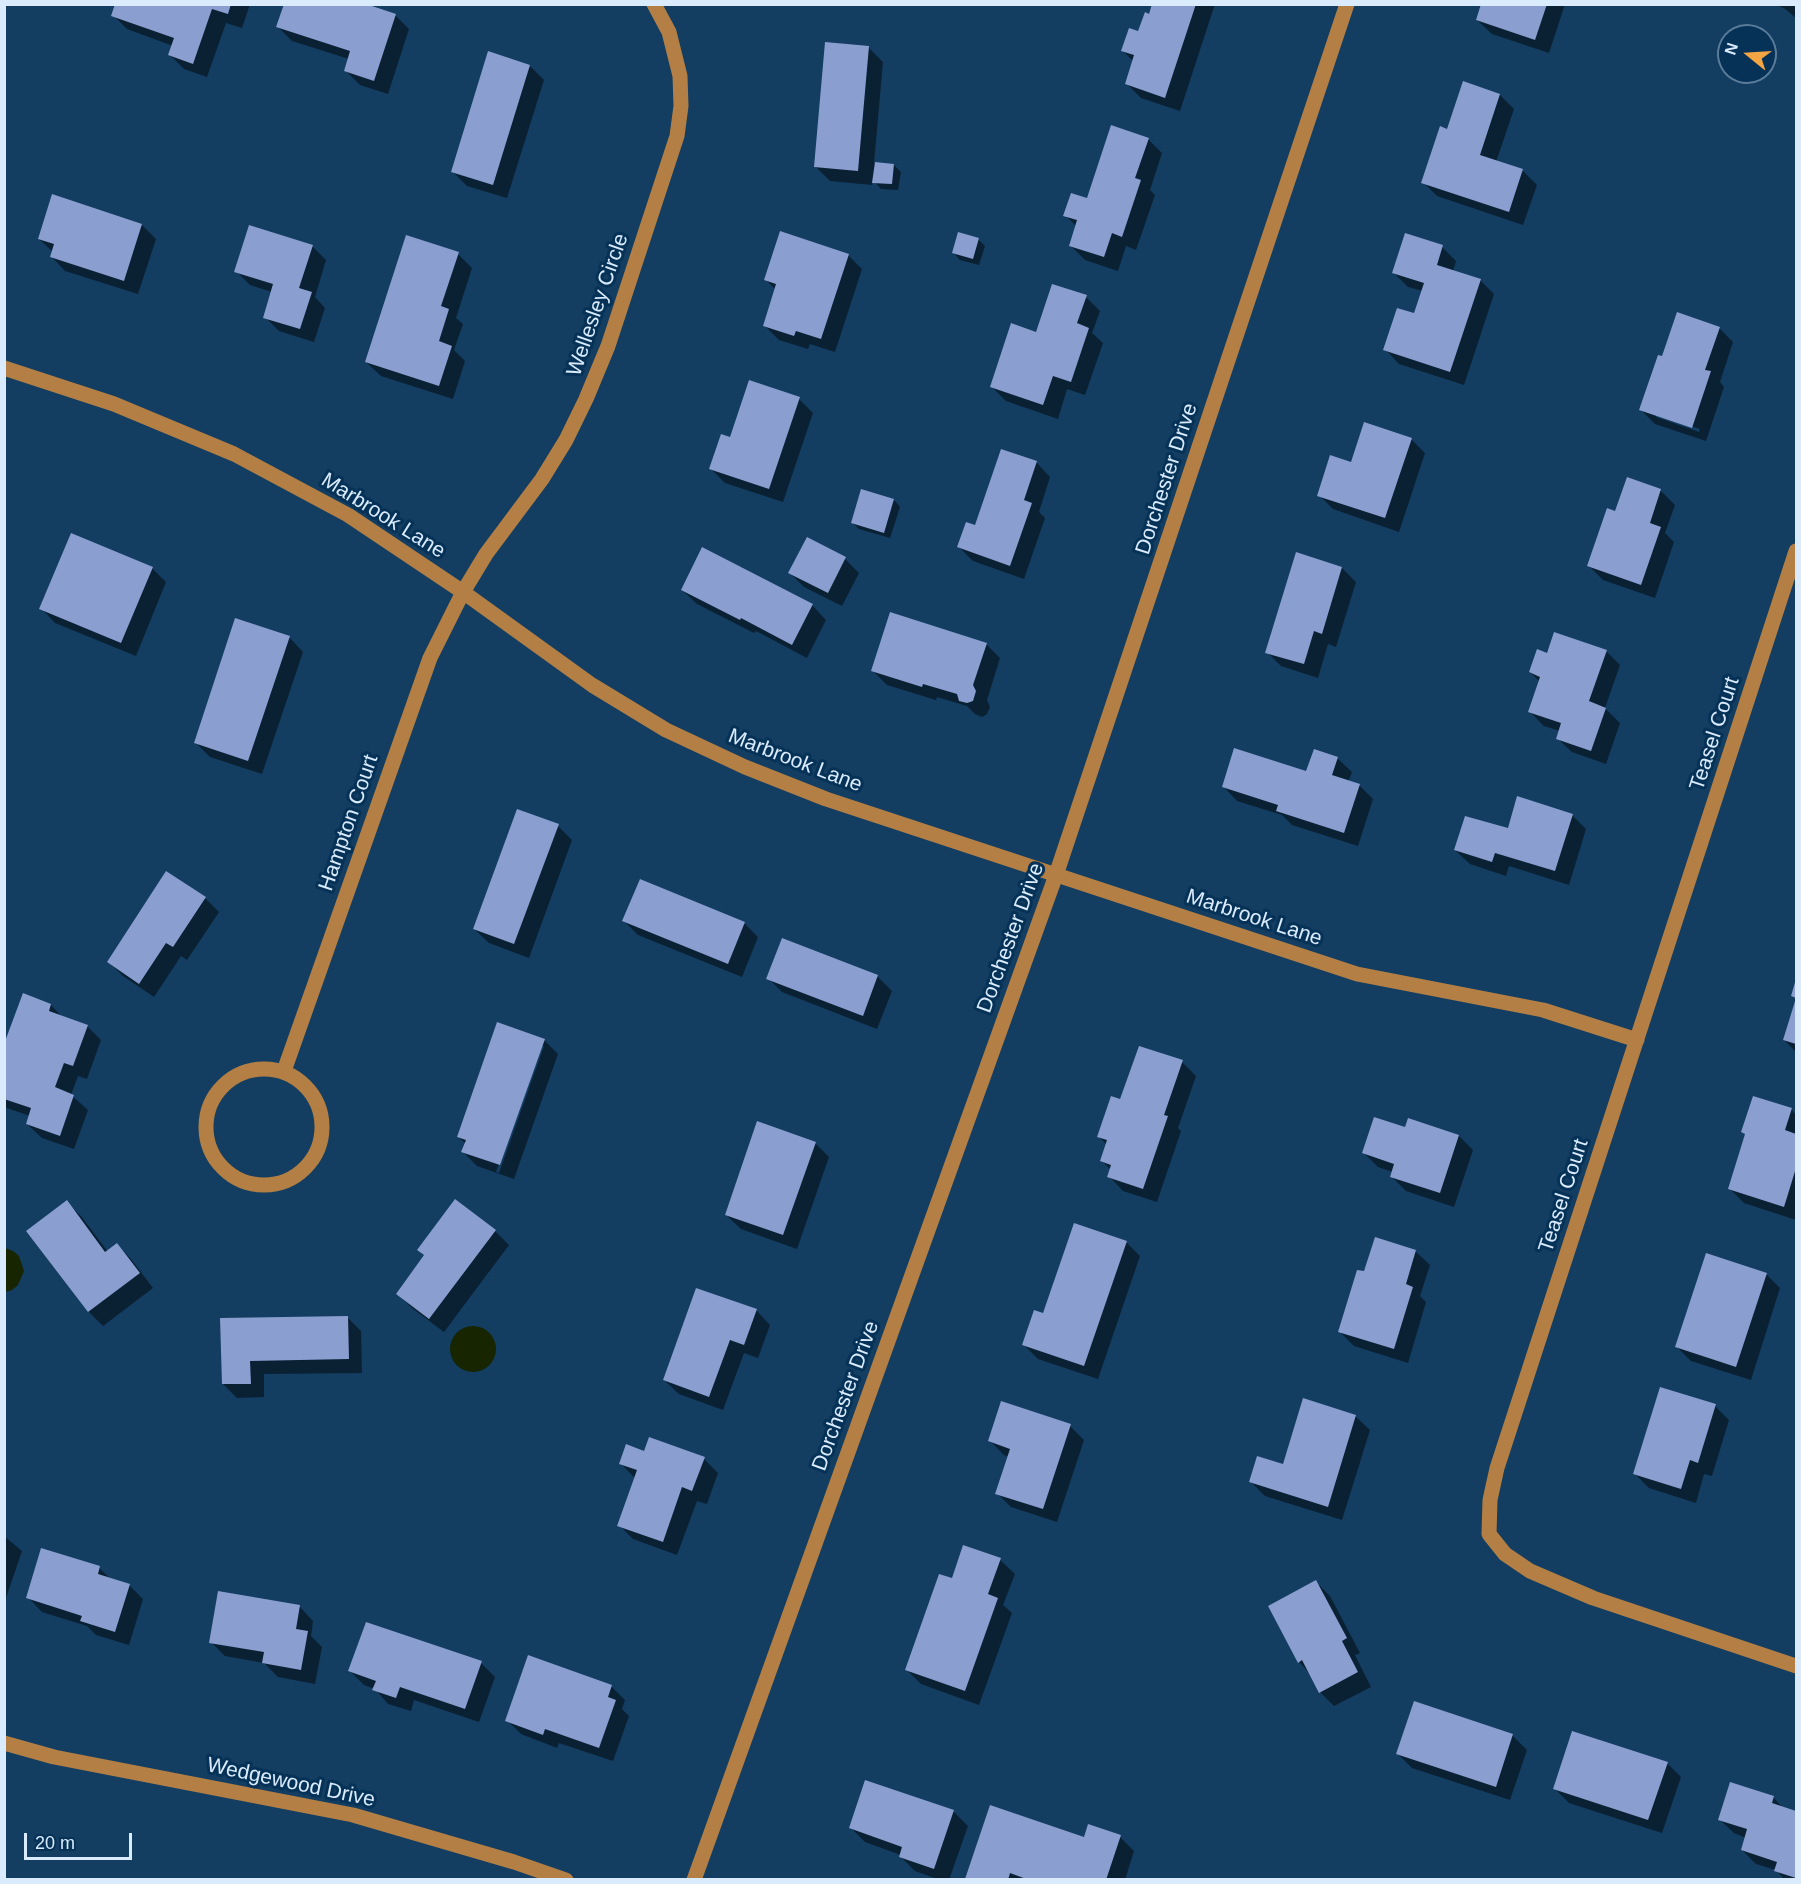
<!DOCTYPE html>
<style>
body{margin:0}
#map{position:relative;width:1801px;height:1884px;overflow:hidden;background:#133d61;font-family:Helvetica,sans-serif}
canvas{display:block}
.frame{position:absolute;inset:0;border:6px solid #d9ebfd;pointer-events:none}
.north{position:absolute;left:1717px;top:24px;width:60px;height:60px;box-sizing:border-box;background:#053256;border:2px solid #5a7c99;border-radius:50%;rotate:288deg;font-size:16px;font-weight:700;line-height:24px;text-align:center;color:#d9ebfd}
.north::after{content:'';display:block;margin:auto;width:21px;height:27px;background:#f3a443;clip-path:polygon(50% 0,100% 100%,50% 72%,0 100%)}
.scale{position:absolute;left:24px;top:1833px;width:108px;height:27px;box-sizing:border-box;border:3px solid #d9ebfd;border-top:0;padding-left:8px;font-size:18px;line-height:21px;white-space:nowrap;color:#d9ebfd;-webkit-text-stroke:4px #053256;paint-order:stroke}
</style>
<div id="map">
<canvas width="1801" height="1884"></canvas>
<div class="frame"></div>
<div class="north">N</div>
<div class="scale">20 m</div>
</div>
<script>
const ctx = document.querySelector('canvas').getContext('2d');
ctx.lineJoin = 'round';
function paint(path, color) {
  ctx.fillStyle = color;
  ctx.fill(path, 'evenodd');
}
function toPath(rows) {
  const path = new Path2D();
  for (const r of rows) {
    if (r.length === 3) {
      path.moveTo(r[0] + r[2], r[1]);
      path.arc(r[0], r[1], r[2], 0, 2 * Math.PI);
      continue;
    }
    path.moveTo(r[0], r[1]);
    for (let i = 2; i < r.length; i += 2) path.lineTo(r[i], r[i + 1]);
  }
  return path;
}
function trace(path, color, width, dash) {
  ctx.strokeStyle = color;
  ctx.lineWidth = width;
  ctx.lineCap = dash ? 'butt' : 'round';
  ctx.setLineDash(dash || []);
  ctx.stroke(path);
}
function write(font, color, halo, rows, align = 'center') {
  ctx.font = font + ' Helvetica,sans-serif';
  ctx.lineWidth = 6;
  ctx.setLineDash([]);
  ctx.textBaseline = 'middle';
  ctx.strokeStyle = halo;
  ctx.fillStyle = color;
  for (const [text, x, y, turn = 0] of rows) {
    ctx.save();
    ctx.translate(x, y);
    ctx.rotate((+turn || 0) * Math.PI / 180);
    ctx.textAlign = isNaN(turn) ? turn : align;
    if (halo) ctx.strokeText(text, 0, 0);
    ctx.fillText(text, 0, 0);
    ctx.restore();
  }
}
paint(toPath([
 [5,1248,13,1251,19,1256,24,1271,18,1285,12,1290,5,1292],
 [473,1349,23]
]), '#172500');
paint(toPath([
 [117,4,250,4,242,28,226,23,207,77,184,69,170,55,173,46,127,29,113,15],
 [1154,4,1215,4,1180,111,1141,98,1127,84,1134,62,1122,50,1139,33,1150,16],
 [1482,4,1565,4,1549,53,1492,34,1477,20],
 [1772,4,1796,4,1796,18,1784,8],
 [395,15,409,29,388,94,360,85,346,71,349,59,292,41,278,27],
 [869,48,883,62,874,163,894,165,901,172,898,190,881,189,873,180,872,185,830,181,816,167],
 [530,66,544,80,507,198,467,186,453,172],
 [1500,95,1514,109,1496,162,1523,171,1537,185,1523,225,1437,196,1423,182,1448,131],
 [1148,139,1162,153,1150,190,1155,195,1136,250,1126,246,1118,271,1085,260,1070,245,1077,227,1065,215,1088,199],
 [142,225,156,239,138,294,65,271,51,256,53,252,39,239],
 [978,239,985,246,979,265,960,260,954,253],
 [312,246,326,260,315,297,325,308,314,342,279,331,265,317,272,292,250,285,236,271],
 [1442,247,1456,261,1453,271,1480,280,1494,294,1464,385,1399,364,1385,349,1415,315,1423,291,1408,287,1394,273],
 [458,254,472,268,456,318,463,324,454,350,465,361,453,399,381,376,366,362],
 [848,255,862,269,835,352,810,344,808,349,779,340,765,326,776,290,766,280],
 [1086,297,1100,311,1092,333,1103,343,1085,395,1067,389,1058,419,1006,401,992,387,1037,333],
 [1719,328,1733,342,1720,382,1724,387,1706,441,1655,424,1641,410,1663,358],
 [1656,414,1700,429,1699,432,1656,417],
 [799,399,813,413,783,502,725,483,711,469,731,439],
 [1411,439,1425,453,1399,532,1333,509,1319,495],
 [1036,462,1050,477,1039,512,1045,518,1024,579,973,561,959,547],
 [1628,479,1661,491,1675,505,1665,533,1674,542,1655,598,1603,580,1589,566,1616,513],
 [894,500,900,507,890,538,859,529,853,523],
 [807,539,845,559,859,573,842,606,804,587,790,573],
 [703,549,812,605,826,620,807,658,756,631,754,633,697,604,682,590],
 [152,568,166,582,136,656,55,623,41,608],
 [1342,568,1356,582,1336,647,1328,644,1318,678,1281,666,1267,652],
 [289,637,303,652,262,774,210,757,196,743],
 [986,644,1000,658,987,700,990,707,987,714,982,717,975,714,967,706,937,697,936,700,887,685,873,671],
 [1606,651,1620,665,1605,708,1620,723,1606,764,1572,752,1557,738,1560,731,1544,726,1530,712,1540,682,1530,672,1548,655],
 [1337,758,1352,772,1348,782,1359,785,1373,799,1358,846,1292,825,1282,815,1237,801,1223,786,1307,773],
 [1572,815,1586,829,1569,885,1509,866,1506,876,1470,864,1455,850,1509,830],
 [558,826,572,840,529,958,489,943,474,929],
 [205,898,219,912,187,960,181,956,154,997,123,976,109,962],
 [624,921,744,923,758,937,742,977,638,935],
 [783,940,878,977,892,991,877,1029,782,992,768,978],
 [1796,1000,1796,1052,1784,1040],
 [51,1005,63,1018,87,1026,101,1040,87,1079,78,1076,71,1095,88,1110,74,1149,42,1138,27,1124,30,1116,4,1107,4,1048],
 [544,1040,558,1054,514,1179,477,1166,463,1152,466,1144,458,1137],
 [541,1046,544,1046,499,1173,496,1172],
 [1182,1062,1196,1076,1178,1128,1181,1131,1157,1202,1123,1191,1109,1176,1111,1170,1102,1161,1107,1145,1099,1137,1121,1101],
 [1791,1109,1796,1115,1796,1220,1744,1203,1730,1189,1746,1135,1743,1132],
 [1406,1129,1459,1136,1473,1150,1454,1207,1406,1191,1392,1177,1393,1172,1378,1167,1364,1153],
 [815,1143,829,1157,797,1249,741,1229,726,1215],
 [66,1202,81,1216,108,1252,117,1245,131,1259,153,1288,103,1326,89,1312,28,1231],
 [495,1231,509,1245,444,1332,412,1308,398,1294,425,1256,419,1250],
 [1126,1242,1140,1256,1098,1379,1038,1359,1024,1345,1044,1315],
 [1415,1251,1430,1265,1420,1296,1426,1302,1408,1363,1354,1346,1340,1332,1365,1273],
 [1766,1274,1780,1288,1751,1380,1691,1361,1677,1347],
 [756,1310,770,1325,758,1358,744,1353,723,1410,679,1394,664,1380],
 [347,1317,361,1331,362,1373,264,1374,264,1397,237,1398,223,1384,222,1319],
 [1715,1406,1729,1420,1712,1476,1704,1474,1696,1503,1649,1488,1635,1474],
 [1355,1416,1370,1430,1342,1520,1265,1496,1251,1482,1284,1466],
 [1070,1426,1084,1440,1057,1522,1011,1507,997,1493,1009,1457,1004,1455,990,1441],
 [645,1453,704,1459,718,1473,707,1504,697,1501,677,1555,633,1539,619,1525,635,1478,621,1464],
 [4,1536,22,1551,4,1604],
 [1000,1560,1015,1574,1003,1605,1012,1613,979,1705,921,1684,907,1670,953,1580],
 [99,1568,111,1579,129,1585,143,1599,129,1645,96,1635,87,1626,42,1612,28,1597],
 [1316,1582,1330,1596,1360,1653,1355,1655,1371,1687,1334,1706,1320,1692,1311,1675,1299,1662],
 [299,1606,313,1621,311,1636,322,1647,315,1684,278,1677,264,1663,225,1656,211,1642],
 [481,1663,495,1677,479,1722,414,1700,411,1711,388,1704,375,1689,364,1685,350,1671],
 [611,1686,625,1700,622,1709,629,1716,613,1761,559,1743,557,1748,521,1734,507,1720],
 [1415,1703,1513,1736,1527,1750,1510,1800,1412,1768,1398,1754],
 [1667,1763,1681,1777,1662,1833,1569,1803,1554,1788],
 [1773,1797,1784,1809,1796,1813,1796,1880,1785,1880,1776,1870,1756,1864,1742,1850,1746,1838,1734,1833,1719,1819],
 [953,1811,968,1826,949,1880,940,1880,915,1871,901,1857,901,1855,865,1842,851,1828],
 [1120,1837,1134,1851,1125,1880,966,1879,1085,1839]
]), '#0007');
paint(toPath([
 [115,4,231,4,228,14,212,9,193,64,168,55,174,38,111,16],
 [284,4,366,4,396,14,374,81,344,71,350,51,276,27],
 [1152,4,1196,4,1165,98,1125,84,1134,55,1121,51,1129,28,1138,31,1145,12,1149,14],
 [1481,4,1547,4,1535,40,1476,20],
 [825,42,869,46,858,171,814,167],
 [488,51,530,65,493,185,451,172],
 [1463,81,1500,94,1480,155,1523,169,1509,212,1421,183,1440,126,1447,129],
 [1111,125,1149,138,1135,178,1141,180,1122,237,1112,233,1104,257,1069,246,1077,220,1063,216,1071,193,1087,198],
 [875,162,894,164,892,184,872,183],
 [52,194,142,224,124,281,50,257,54,244,38,239],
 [249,225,313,245,299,288,312,292,300,329,263,318,273,284,234,272],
 [780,231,849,254,821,339,796,331,794,336,763,326,776,284,764,280],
 [958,232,979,238,973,259,952,253],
 [1405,233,1443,245,1437,265,1481,279,1450,372,1383,350,1397,308,1414,313,1424,283,1392,273],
 [406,235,459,252,441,306,449,309,439,341,452,346,439,386,365,362],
 [1052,284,1087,295,1077,323,1089,328,1071,382,1053,376,1043,405,990,387,1011,323,1036,332],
 [1677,312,1720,327,1705,370,1711,371,1692,428,1639,410,1658,355,1662,356],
 [749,380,800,397,769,489,709,469,721,434,730,437],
 [1364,422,1412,438,1385,518,1317,496,1330,455,1351,462],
 [1001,449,1037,461,1024,500,1032,503,1010,566,957,547,966,522,975,525],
 [1627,477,1661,489,1650,523,1661,527,1641,585,1587,566,1607,508,1615,511],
 [861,489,894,499,884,533,851,523],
 [71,533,153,567,121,643,39,609],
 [807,537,846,557,828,593,788,573],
 [702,547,813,604,792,645,741,618,740,620,681,590],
 [1296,552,1342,567,1322,634,1314,631,1304,664,1265,653],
 [890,612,987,643,973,685,976,691,973,701,967,703,959,701,957,694,923,684,922,687,871,671],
 [235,618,290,636,248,761,194,743],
 [1554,632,1607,650,1589,701,1606,708,1591,751,1556,739,1561,723,1528,712,1540,677,1529,672,1537,649,1547,653],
 [1234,748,1306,771,1314,749,1338,757,1332,775,1360,784,1344,833,1276,811,1278,805,1222,787],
 [1517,796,1573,814,1555,871,1495,853,1492,862,1454,850,1465,816,1508,828],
 [517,809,559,824,514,944,473,929],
 [166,871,206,897,173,947,166,943,139,984,107,962],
 [640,879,745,922,728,964,622,921],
 [782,938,878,975,863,1016,766,979],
 [1796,979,1796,1044,1783,1040,1796,998,1791,996],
 [23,993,51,1004,49,1011,88,1025,73,1066,64,1063,55,1087,74,1095,60,1136,26,1124,31,1108,4,1099,4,1044],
 [497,1022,545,1039,500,1165,461,1152,466,1140,457,1137],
 [1139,1046,1183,1060,1164,1115,1168,1116,1143,1189,1107,1177,1111,1165,1100,1161,1107,1140,1097,1137,1111,1096,1120,1099],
 [1753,1096,1792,1108,1785,1130,1796,1134,1796,1168,1784,1207,1728,1189,1745,1134,1741,1132],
 [1374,1117,1405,1127,1408,1118,1459,1135,1440,1193,1390,1177,1394,1164,1362,1153],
 [757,1121,816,1142,783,1235,725,1215],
 [455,1199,496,1230,429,1319,396,1294,424,1255,417,1250],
 [67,1200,105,1252,117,1243,140,1273,88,1312,26,1231],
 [1074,1223,1127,1241,1084,1366,1022,1345,1034,1310,1043,1313],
 [1375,1237,1416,1250,1406,1284,1413,1287,1394,1349,1338,1332,1357,1270,1364,1271],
 [1706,1253,1767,1273,1736,1367,1675,1347],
 [696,1288,757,1309,744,1345,730,1340,709,1397,663,1380],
 [348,1316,349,1359,250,1361,251,1384,222,1384,220,1318],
 [1660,1387,1716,1404,1698,1463,1690,1460,1681,1489,1633,1474],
 [1303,1398,1356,1415,1328,1507,1249,1482,1257,1456,1283,1464],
 [1001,1401,1071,1424,1043,1509,995,1494,1010,1449,988,1441],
 [649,1437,705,1457,692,1491,682,1487,663,1542,617,1526,637,1470,619,1464,626,1444,644,1451],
 [963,1545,1001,1558,988,1594,998,1598,965,1691,905,1670,939,1574,952,1578],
 [41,1548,100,1566,98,1574,130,1584,115,1632,80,1621,82,1616,26,1598],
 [1316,1580,1347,1638,1342,1641,1358,1672,1319,1693,1302,1660,1298,1663,1268,1606],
 [218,1591,300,1605,296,1629,308,1631,301,1670,262,1663,264,1652,209,1643],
 [366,1622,482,1661,465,1709,400,1687,396,1698,372,1690,376,1681,348,1671],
 [528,1655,612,1685,608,1697,616,1700,599,1748,545,1729,543,1735,505,1721],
 [1414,1701,1513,1734,1496,1787,1396,1754],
 [1572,1731,1668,1762,1648,1820,1553,1789],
 [865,1780,954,1810,934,1869,899,1857,902,1847,849,1828],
 [1730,1782,1774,1796,1772,1803,1796,1811,1796,1878,1774,1871,1777,1862,1741,1850,1747,1829,1718,1820],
 [990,1805,1084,1837,1088,1824,1121,1835,1106,1880,1029,1880,1010,1873,1008,1880,965,1879]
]), '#8a9ed0');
trace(toPath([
 [4,368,114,404,234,454,348,515,463,592,592,685,666,730,745,767,826,799,1357,974,1543,1010,1637,1040],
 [1796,551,1497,1468,1490,1500,1489,1534,1505,1554,1530,1571,1593,1598,1796,1666],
 [264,1127,58],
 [284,1071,430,658,463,592,486,554,542,479,566,440,586,399,608,346,677,136,681,106,680,76,669,32,654,4],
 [4,1743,54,1757,353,1815,514,1862,566,1880],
 [694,1880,1056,875,1347,4]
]), '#b37f44', 15);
write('21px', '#d9ebfd', '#053256', [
 ["Wellesley Circle",598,305,-71],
 ["Dorchester Drive",1167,479,-72],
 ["Marbrook Lane",383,516,32],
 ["Teasel Court",1715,734,-72],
 ["Marbrook Lane",795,761,21],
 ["Hampton Court",349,823,-71],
 ["Marbrook Lane",1254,918,18],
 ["Dorchester Drive",1011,938,-70],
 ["Teasel Court",1564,1196,-72],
 ["Dorchester Drive",846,1396,-70],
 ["Wedgewood Drive",291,1783,12]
]);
</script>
